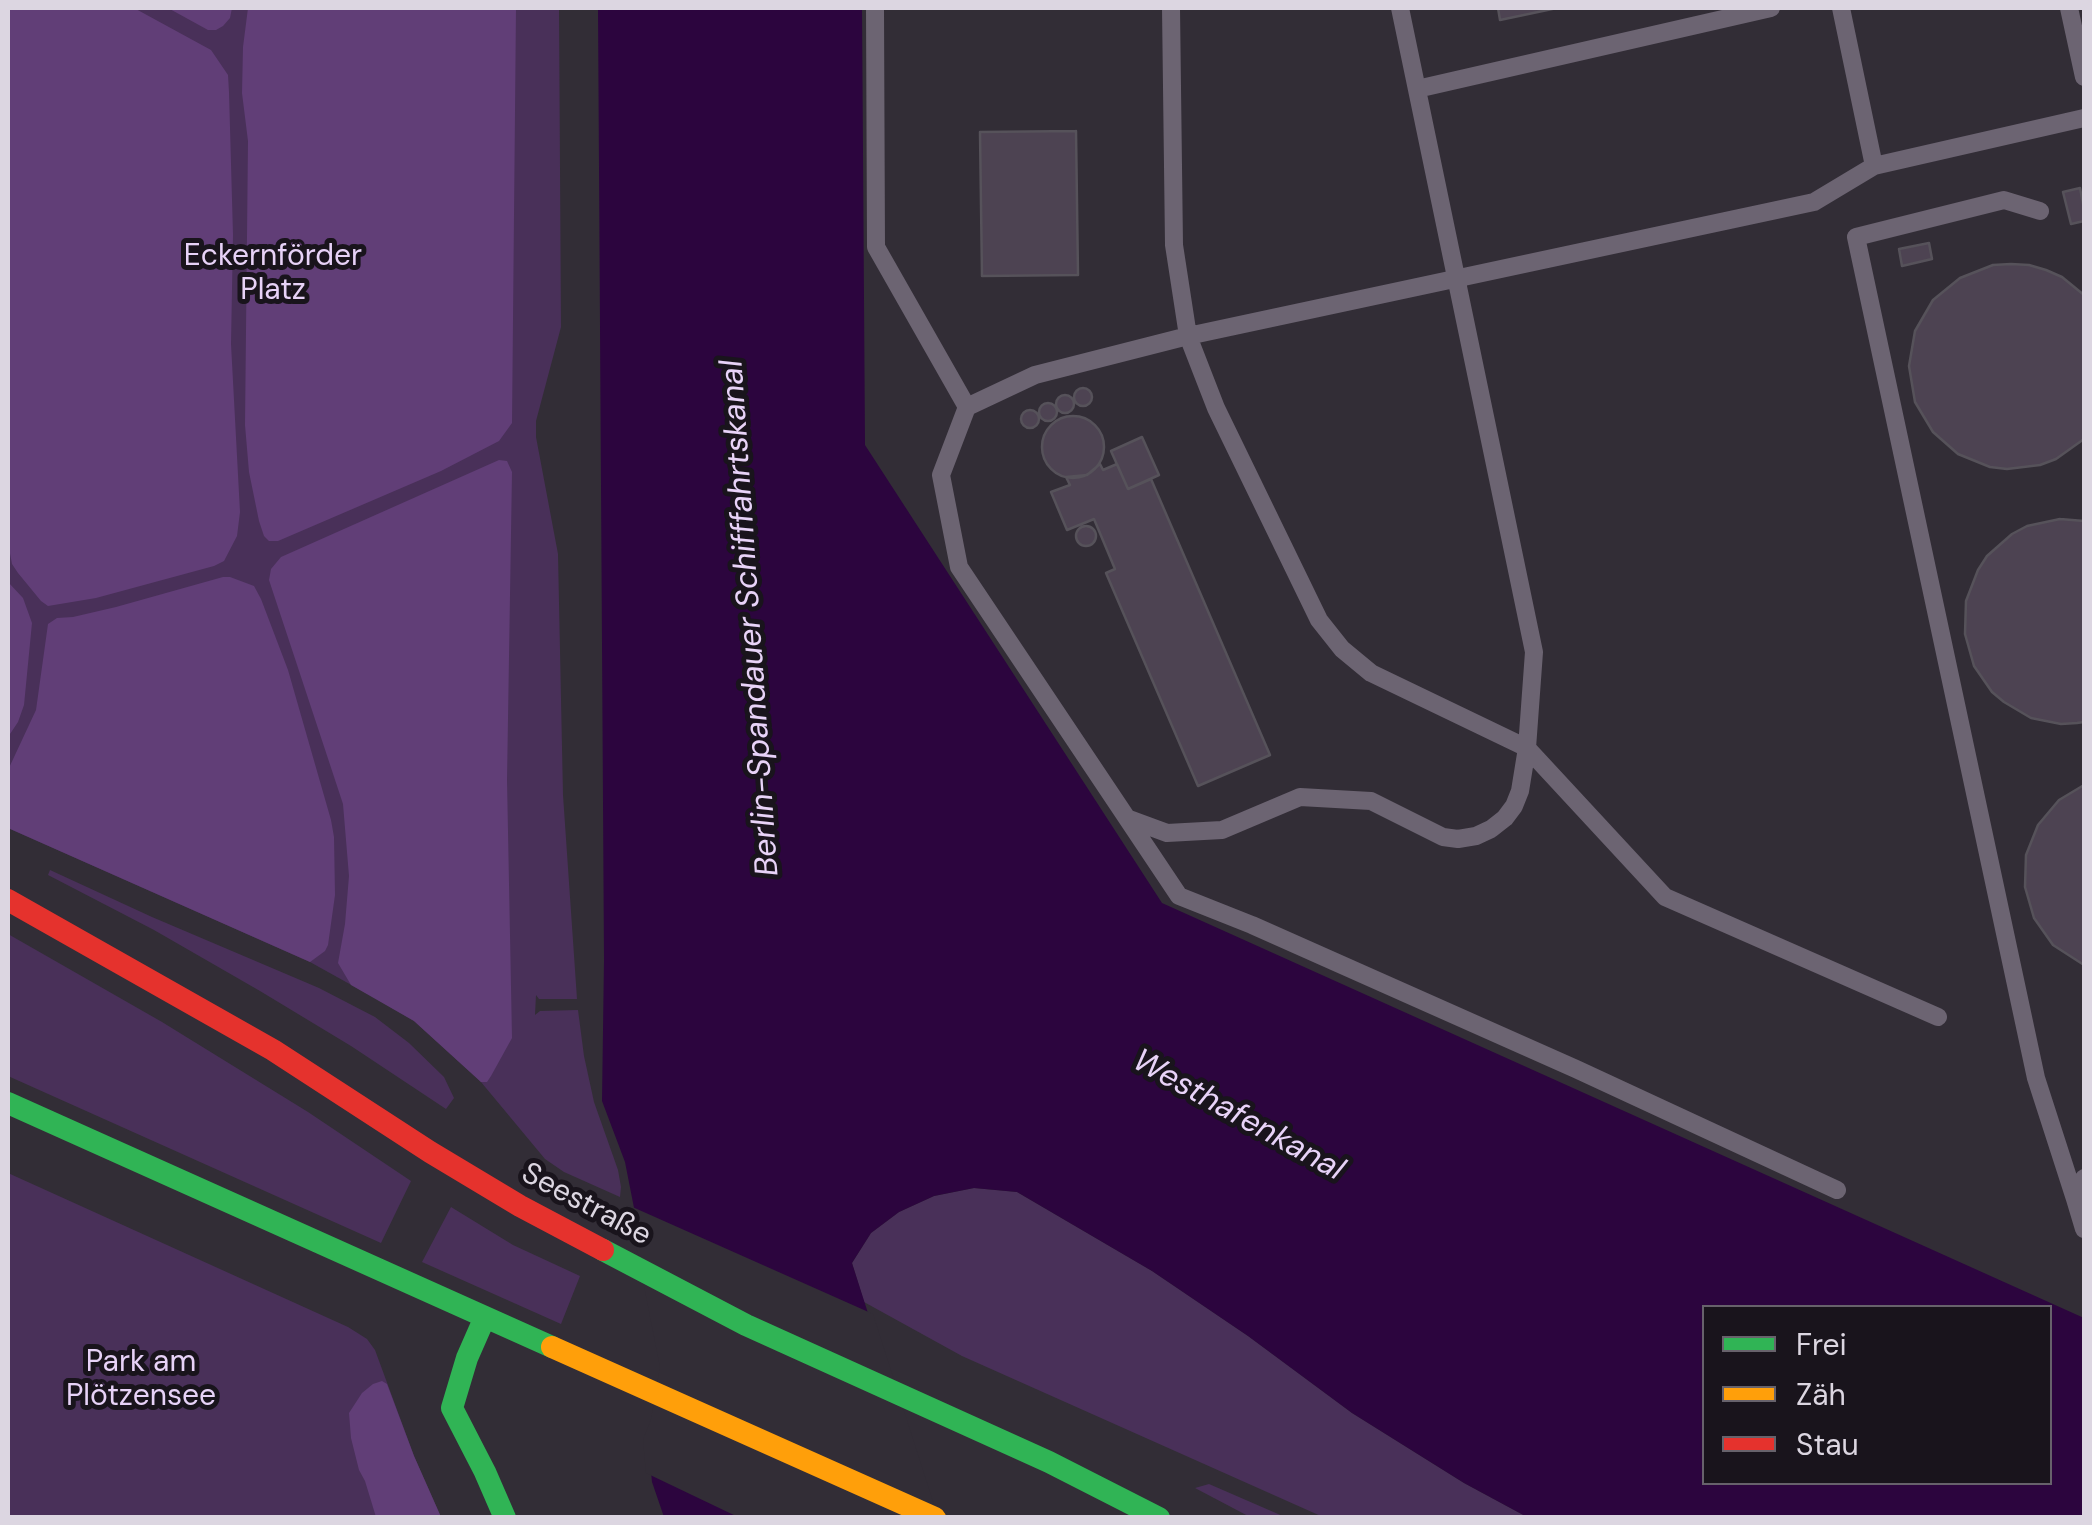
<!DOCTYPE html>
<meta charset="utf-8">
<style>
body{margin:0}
#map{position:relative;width:2092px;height:1525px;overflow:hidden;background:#322d36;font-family:"DM Sans",sans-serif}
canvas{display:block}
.frame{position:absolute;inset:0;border:10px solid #dcd6e1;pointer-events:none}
.legend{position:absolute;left:1702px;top:1305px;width:350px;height:180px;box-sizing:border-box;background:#19141c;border:2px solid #67626b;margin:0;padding:12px 18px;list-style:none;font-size:30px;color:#dcd6e1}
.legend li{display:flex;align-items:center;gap:20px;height:50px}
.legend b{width:50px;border:2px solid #67626b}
</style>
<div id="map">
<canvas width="2092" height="1525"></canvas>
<div class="frame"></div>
<ul class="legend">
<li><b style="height:12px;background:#30b455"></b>Frei</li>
<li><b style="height:12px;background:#ff9f0a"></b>Zäh</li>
<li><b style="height:12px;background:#e5322d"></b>Stau</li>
</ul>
</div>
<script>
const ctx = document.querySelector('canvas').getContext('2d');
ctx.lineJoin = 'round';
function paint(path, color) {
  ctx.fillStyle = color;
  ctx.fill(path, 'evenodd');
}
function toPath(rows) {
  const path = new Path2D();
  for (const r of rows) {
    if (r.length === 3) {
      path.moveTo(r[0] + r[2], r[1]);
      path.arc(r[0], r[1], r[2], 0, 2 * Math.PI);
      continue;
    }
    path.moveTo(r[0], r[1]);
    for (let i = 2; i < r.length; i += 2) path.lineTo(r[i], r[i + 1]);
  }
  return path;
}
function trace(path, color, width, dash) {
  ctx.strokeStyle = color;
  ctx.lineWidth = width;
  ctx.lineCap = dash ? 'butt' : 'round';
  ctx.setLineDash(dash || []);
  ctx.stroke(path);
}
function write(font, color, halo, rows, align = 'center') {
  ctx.font = font + ' "DM Sans",sans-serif';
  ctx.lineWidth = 10;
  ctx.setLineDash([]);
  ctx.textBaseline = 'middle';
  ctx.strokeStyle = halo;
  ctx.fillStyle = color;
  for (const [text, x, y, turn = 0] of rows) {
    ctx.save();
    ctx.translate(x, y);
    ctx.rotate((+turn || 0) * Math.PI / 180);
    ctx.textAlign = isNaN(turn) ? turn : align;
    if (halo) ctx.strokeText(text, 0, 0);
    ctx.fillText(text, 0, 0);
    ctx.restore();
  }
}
paint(toPath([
 [8,8,559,8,561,327,536,421,536,437,558,554,563,795,577,999,539,999,536,995,535,1015,540,1011,578,1010,584,1056,594,1102,618,1170,621,1187,620,1197,564,1172,545,1159,481,1082,414,1021,373,997,310,962,8,828],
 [50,870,152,917,319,988,375,1017,409,1043,444,1077,454,1098,446,1109,351,1046,260,991,154,930,48,875],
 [8,934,162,1022,308,1112,411,1181,381,1243,8,1076],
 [8,1173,348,1327,367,1339,375,1350,414,1456,441,1517,8,1518],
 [974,1188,1017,1192,1152,1271,1248,1336,1352,1413,1464,1483,1527,1517,1323,1517,962,1356,864,1302,852,1263,871,1233,899,1212,934,1196],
 [451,1207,513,1245,580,1276,561,1324,422,1262],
 [1209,1484,1285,1517,1250,1517,1195,1488]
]), '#493059');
paint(toPath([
 [8,8,134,8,211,50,228,75,229,92,233,235,231,344,240,512,237,536,224,561,214,566,96,598,48,606,41,601,18,573,12,564,8,543],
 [168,8,232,8,230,18,223,26,216,30,208,30],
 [248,8,516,8,512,423,499,441,441,471,278,541,269,541,264,536,259,521,249,472,245,425,248,141,242,93,243,47],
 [499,460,507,461,512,472,507,780,512,1038,491,1076,487,1082,481,1082,414,1021,351,985,338,963,345,924,349,876,343,804,269,580,271,569,281,557],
 [223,577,230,577,254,586,261,599,288,670,331,820,334,837,335,895,328,945,325,951,310,962,8,828,8,770,36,710,48,624,57,618,73,617,116,607],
 [8,582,23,598,32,623,24,705,18,722,8,737],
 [382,1381,387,1384,414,1456,441,1517,376,1517,365,1481,359,1470,351,1438,349,1413,362,1393,373,1384]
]), '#613e77');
paint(toPath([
 [598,8,862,8,865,445,1162,903,2084,1318,2084,1517,1527,1517,1464,1483,1352,1413,1248,1336,1152,1271,1017,1192,974,1188,934,1196,899,1212,871,1233,852,1263,933,1517,664,1517,652,1482,648,1441,665,1366,625,1162,602,1101,604,960],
 [1704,1308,2050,1308,2050,1482,1704,1482]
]), '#2c053e');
paint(toPath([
 [628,1205,873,1314,938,1517,738,1517,646,1473,643,1440,651,1419,660,1367]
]), '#322d36');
const building = toPath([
 [1498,8,1557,8,1500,20,1498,8],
 [1076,131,1078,275,982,276,980,132,1076,131],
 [2080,188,2084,209,2084,221,2071,224,2063,192,2080,188],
 [1929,243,1932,259,1902,266,1899,249,1929,243],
 [2011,264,2029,265,2046,270,2062,277,2084,295,2084,439,2056,459,2040,465,2007,469,1990,467,1958,454,1933,432,1915,402,1909,366,1915,331,1933,300,1960,278,1993,265,2011,264],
 [1083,397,9],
 [1065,404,9],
 [1048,412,9],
 [1030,419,9],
 [1073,447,31],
 [1142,437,1159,475,1128,489,1111,451,1142,437],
 [1100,464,1103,470,1117,464,1128,489,1151,479,1270,755,1198,786,1106,573,1115,569,1094,519,1067,530,1051,492,1070,485,1066,477,1087,475,1100,464],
 [2060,519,2084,521,2084,722,2077,723,2061,724,2031,718,2004,702,1992,692,1974,666,1965,634,1966,601,1978,570,1987,556,2012,534,2027,526,2060,519],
 [1086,536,10],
 [2084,785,2084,965,2053,945,2034,918,2025,887,2026,855,2038,825,2059,800,2084,785]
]);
paint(building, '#4d4352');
trace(building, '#56525a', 2.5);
trace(toPath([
 [875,8,876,247,967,407],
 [1171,8,1174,245,1188,336,1216,408,1319,620,1342,649,1371,673,1527,748,1534,652,1400,8],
 [1841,8,1874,166,2084,118],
 [2069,8,2084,77],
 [1417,89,1771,8],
 [2040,211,2004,200,1856,237,2036,1078,2075,1199],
 [1527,748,1665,897,1938,1017],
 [1129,819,1167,833,1222,830,1300,797,1371,801,1443,837,1458,839,1476,836,1491,829,1505,818,1514,806,1520,791,1527,748],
 [2084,1178,2075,1199,2084,1229],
 [1837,1190,1576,1069,1252,925,1179,896,959,567,941,475,967,407,1035,375,1188,336,1814,202,1874,166]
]), '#6c6472', 18);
trace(toPath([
 [8,1103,552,1347],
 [603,1250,746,1325,1049,1462,1159,1518],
 [485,1317,467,1358,452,1408,485,1472,505,1518]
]), '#30b455', 22);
trace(toPath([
 [552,1347,935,1518]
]), '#ff9f0a', 22);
trace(toPath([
 [8,900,273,1050,430,1152,520,1206,603,1250]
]), '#e5322d', 22);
write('30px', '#e7d2f7', '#19141c', [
 ["Eckernförder",273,257],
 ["Platz",273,291],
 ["Park am",141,1363],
 ["Plötzensee",141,1397]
]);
write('30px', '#dcd6e1', '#19141c', [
 ["Seestraße",586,1205,28]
]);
write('italic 32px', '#e8d3f8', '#19141c', [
 ["Berlin-Spandauer Schifffahrtskanal",751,618,-94],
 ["Westhafenkanal",1238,1116,29]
]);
</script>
